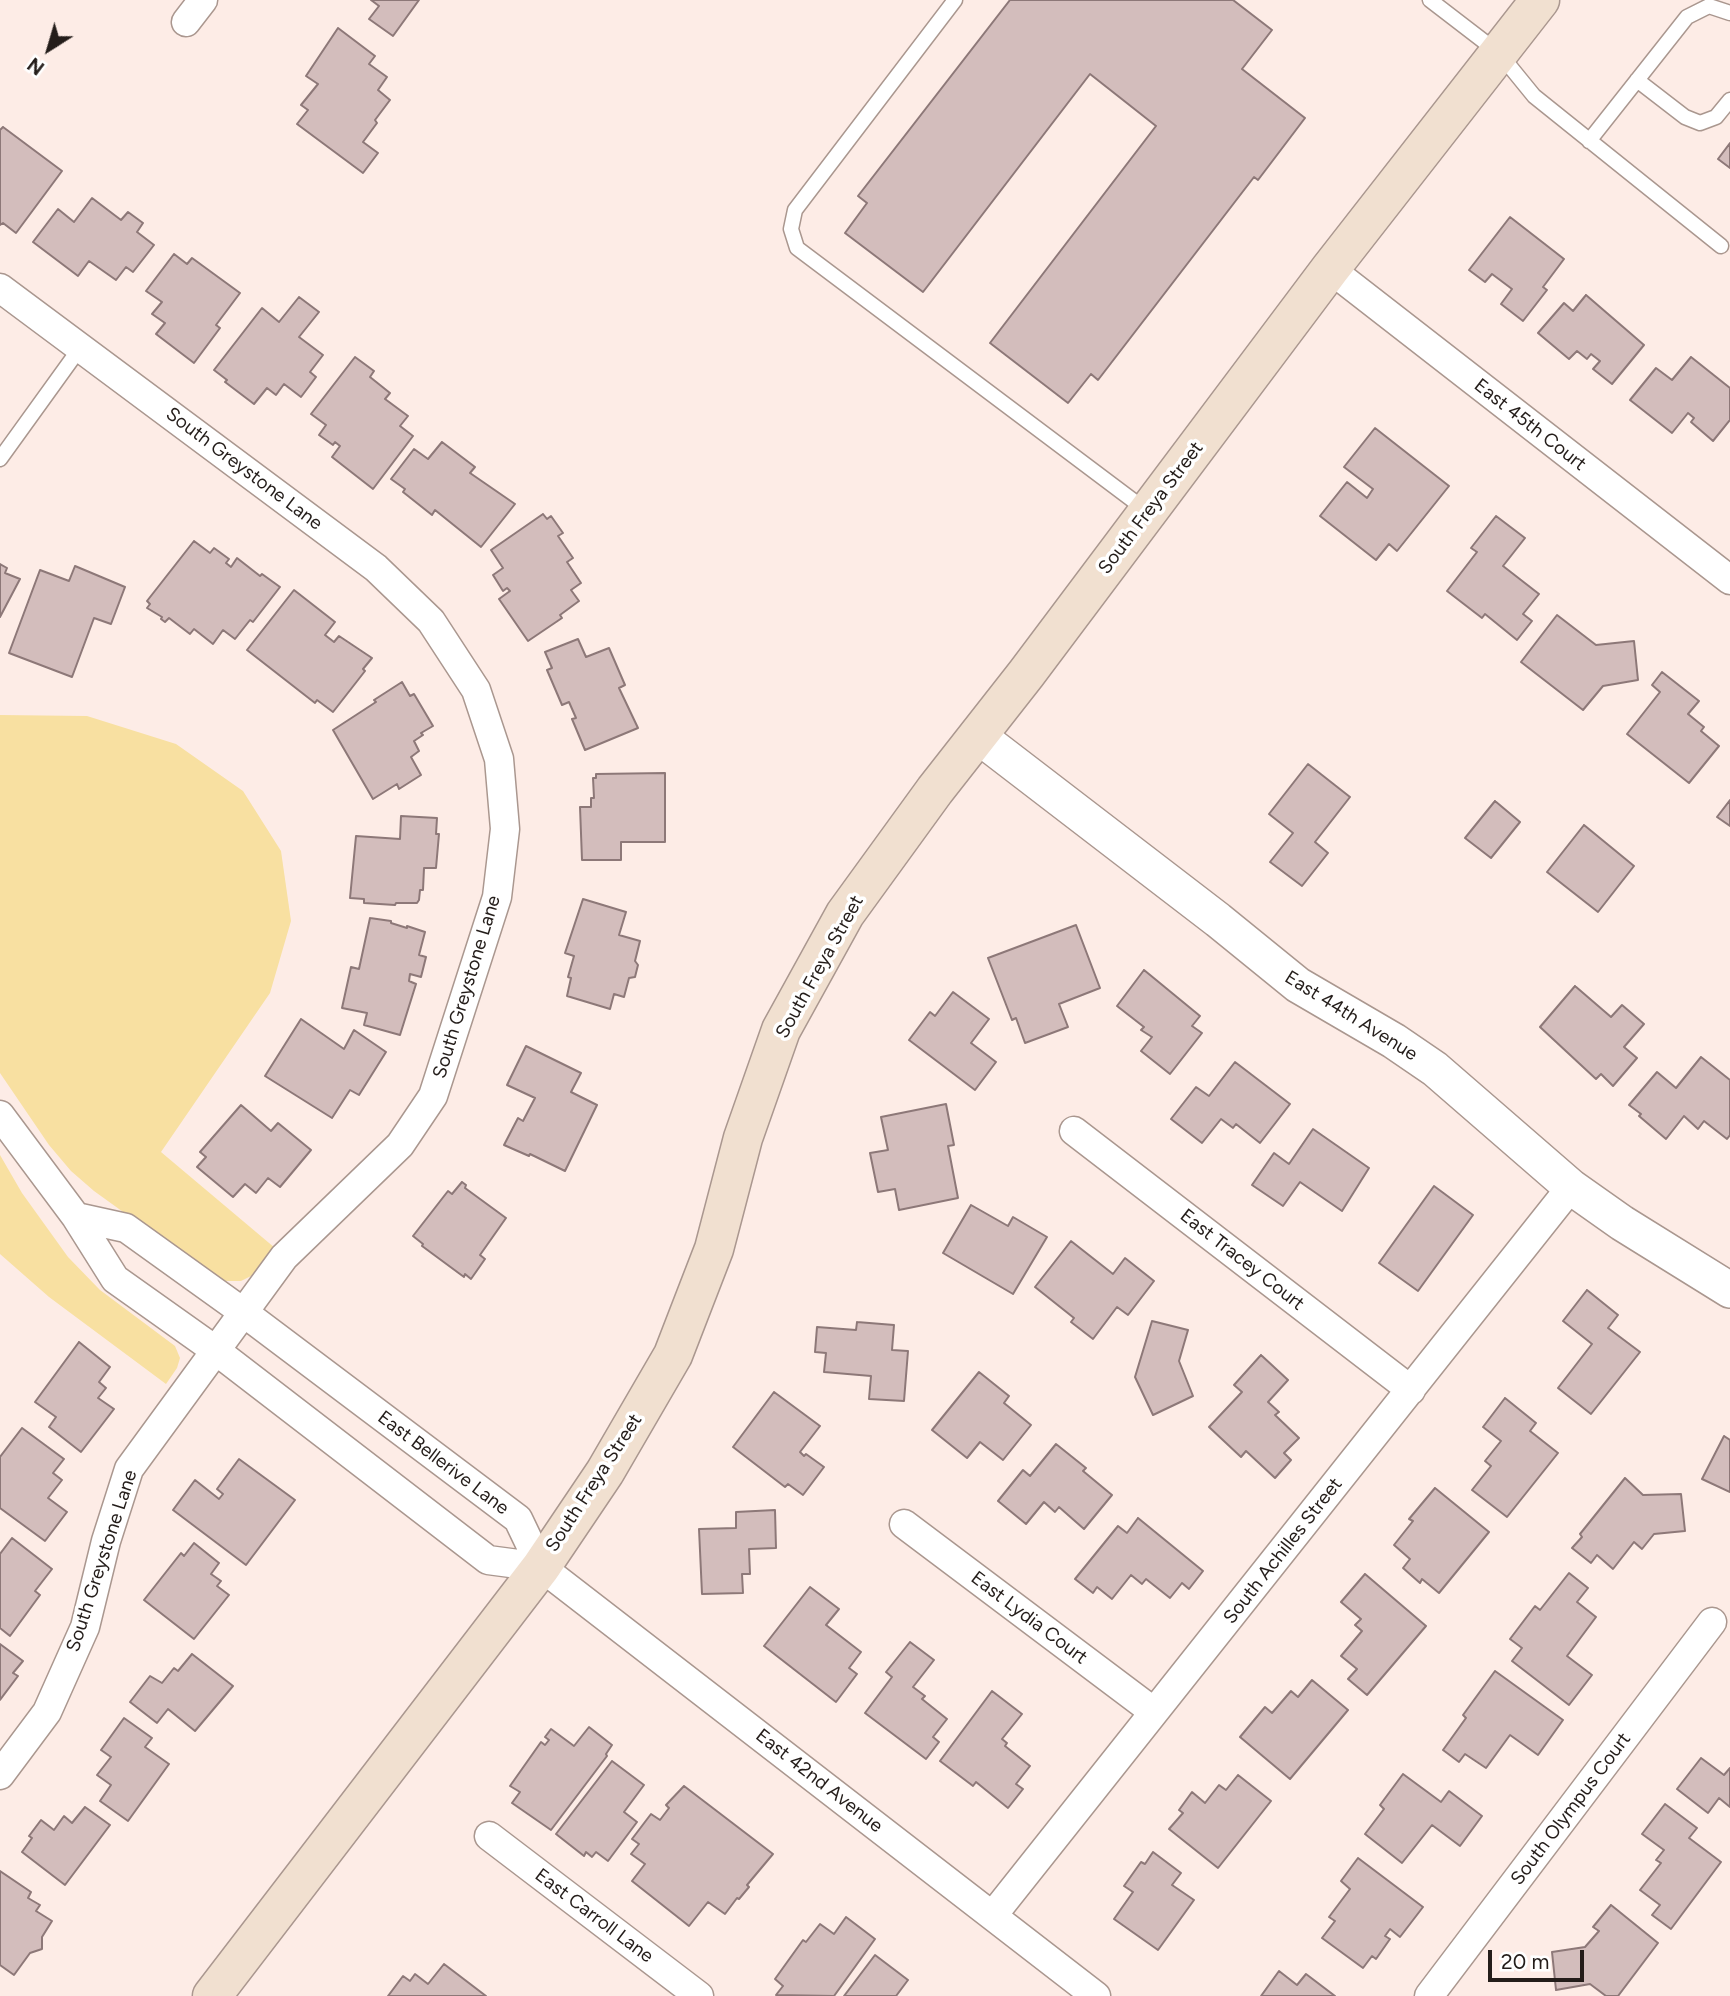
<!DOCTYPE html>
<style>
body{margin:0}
#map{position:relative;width:1730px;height:1996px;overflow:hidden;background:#fdece6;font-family:Figtree,sans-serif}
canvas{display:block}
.north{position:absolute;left:14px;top:14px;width:70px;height:70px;-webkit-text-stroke:5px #fff;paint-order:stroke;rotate:217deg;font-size:19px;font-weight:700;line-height:28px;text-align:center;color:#241d1a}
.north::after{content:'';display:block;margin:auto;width:24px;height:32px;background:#241d1a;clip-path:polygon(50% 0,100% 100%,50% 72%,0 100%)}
.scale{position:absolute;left:1488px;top:1950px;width:96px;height:32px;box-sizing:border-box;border:4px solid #241d1a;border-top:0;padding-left:9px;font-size:21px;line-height:24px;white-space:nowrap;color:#241d1a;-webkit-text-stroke:5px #fff;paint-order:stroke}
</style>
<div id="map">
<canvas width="1730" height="1996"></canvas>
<div class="north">N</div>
<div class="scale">20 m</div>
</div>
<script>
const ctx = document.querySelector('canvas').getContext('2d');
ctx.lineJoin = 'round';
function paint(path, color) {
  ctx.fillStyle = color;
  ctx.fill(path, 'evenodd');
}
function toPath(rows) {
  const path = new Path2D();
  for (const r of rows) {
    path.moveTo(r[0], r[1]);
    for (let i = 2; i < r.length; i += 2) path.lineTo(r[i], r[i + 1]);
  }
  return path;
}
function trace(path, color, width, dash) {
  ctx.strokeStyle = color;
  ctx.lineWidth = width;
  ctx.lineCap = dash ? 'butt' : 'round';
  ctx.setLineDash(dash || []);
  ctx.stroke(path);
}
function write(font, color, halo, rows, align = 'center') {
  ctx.font = font + ' Figtree,sans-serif';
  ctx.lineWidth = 7;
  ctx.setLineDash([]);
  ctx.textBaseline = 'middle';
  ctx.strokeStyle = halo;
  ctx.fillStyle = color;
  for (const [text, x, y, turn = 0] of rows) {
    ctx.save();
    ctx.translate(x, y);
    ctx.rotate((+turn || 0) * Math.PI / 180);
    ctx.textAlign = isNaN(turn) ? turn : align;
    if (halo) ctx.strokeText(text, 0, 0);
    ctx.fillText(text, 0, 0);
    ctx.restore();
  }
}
paint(toPath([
 [0,715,87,716,176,744,243,791,281,851,291,921,270,993,161,1152,275,1248,251,1276,241,1281,219,1281,94,1191,71,1171,49,1145,0,1073],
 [0,1155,22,1193,68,1257,100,1290,175,1346,180,1358,177,1368,166,1384,49,1297,0,1254]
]), '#f8e0a1');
const building = toPath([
 [371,0,419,0,393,36,369,19,379,6,371,0],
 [1010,0,1233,0,1272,30,1242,69,1305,118,1258,180,1254,177,1098,380,1091,374,1068,403,990,343,1156,126,1090,74,923,292,845,233,867,203,858,196,1010,0],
 [338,28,375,56,369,64,387,77,378,90,390,100,375,120,377,123,363,142,378,153,363,173,297,124,308,110,301,105,318,84,306,76,338,28],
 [3,127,62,171,16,233,3,223,0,225,0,130,3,127],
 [1730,143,1730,168,1718,159,1730,143],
 [92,198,121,220,128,212,143,223,137,232,154,245,133,272,126,267,116,280,89,261,78,276,33,242,58,209,74,222,92,198],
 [1510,217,1564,259,1543,287,1547,290,1523,321,1501,304,1512,289,1492,274,1485,282,1469,270,1510,217],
 [174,254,187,264,192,258,240,293,216,325,220,328,194,363,156,334,165,323,152,314,162,302,146,291,174,254],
 [1586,295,1644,345,1612,384,1593,369,1600,361,1591,354,1587,359,1577,351,1569,359,1538,333,1564,303,1573,311,1586,295],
 [299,297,319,312,299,337,323,355,310,372,316,377,301,397,284,384,276,395,267,388,254,404,225,382,227,380,214,370,262,308,279,322,299,297],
 [355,357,374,371,370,377,390,393,385,399,408,416,400,426,413,436,373,489,332,457,340,446,335,442,333,445,319,435,326,425,311,414,355,357],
 [1691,357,1730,388,1730,420,1713,441,1691,422,1694,418,1688,413,1672,433,1630,400,1656,368,1672,380,1691,357],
 [1375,428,1449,486,1397,551,1389,544,1376,560,1320,516,1347,482,1367,498,1373,489,1344,467,1375,428],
 [442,442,475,467,470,473,515,504,481,547,435,510,432,515,403,492,405,489,391,479,414,449,428,459,442,442],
 [543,514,547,519,551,516,563,533,558,536,573,558,567,562,581,583,571,590,579,601,560,615,562,618,528,641,499,599,510,591,507,588,503,591,493,575,503,568,491,550,543,514],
 [1496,516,1525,538,1503,566,1539,594,1523,614,1532,621,1517,640,1485,614,1482,618,1447,591,1477,552,1471,548,1496,516],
 [194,541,210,553,214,548,229,559,226,563,231,567,237,558,260,576,262,574,280,587,253,622,250,620,235,639,223,630,213,644,194,629,190,634,169,618,165,622,161,619,162,617,147,608,150,604,147,601,194,541],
 [0,564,7,568,5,573,20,579,0,617,0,564],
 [75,566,125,587,111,624,94,618,72,677,9,653,40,570,69,581,75,566],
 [294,590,335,622,325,635,334,642,339,636,372,658,363,669,365,671,333,712,317,700,315,703,247,650,294,590],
 [1557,615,1596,645,1634,641,1638,680,1603,686,1583,710,1521,662,1557,615],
 [578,639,586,657,609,648,625,685,619,688,638,728,585,750,572,719,576,718,569,702,562,705,547,670,552,668,545,652,578,639],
 [1662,672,1699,701,1688,714,1704,727,1701,731,1719,746,1689,783,1627,734,1660,692,1652,685,1662,672],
 [402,682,410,696,414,694,433,726,421,733,423,735,414,741,419,751,411,757,421,775,399,789,397,784,373,799,333,730,376,702,374,700,402,682],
 [1308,764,1350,797,1315,842,1328,853,1302,886,1270,862,1293,833,1269,814,1308,764],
 [665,773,665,842,621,842,621,860,582,860,580,807,591,807,591,798,594,798,593,778,596,778,596,774,665,773],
 [1730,800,1730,826,1717,817,1730,800],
 [1495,801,1520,822,1491,858,1465,838,1495,801],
 [401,816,437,818,436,834,439,834,436,868,424,868,423,890,420,890,419,900,417,903,396,903,395,905,364,903,364,899,350,898,356,836,400,839,401,816],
 [1584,825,1634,866,1598,912,1547,872,1584,825],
 [583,899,626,912,619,935,640,941,635,961,638,965,635,977,629,978,624,997,614,994,610,1009,567,996,571,978,568,977,574,956,565,953,583,899],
 [370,918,391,921,391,923,407,928,407,926,425,932,419,955,426,957,421,977,410,974,409,981,416,984,400,1035,364,1025,367,1013,342,1008,351,967,359,969,370,918],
 [1076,925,1100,988,1059,1004,1068,1027,1025,1043,1016,1018,1012,1020,988,958,1076,925],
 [1144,970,1200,1016,1192,1026,1202,1033,1170,1074,1141,1051,1152,1037,1141,1030,1144,1027,1117,1006,1144,970],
 [1575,986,1611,1017,1622,1005,1644,1024,1624,1047,1637,1058,1613,1086,1601,1074,1596,1079,1540,1027,1575,986],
 [953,992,989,1019,971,1043,996,1062,975,1090,909,1040,930,1012,935,1016,953,992],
 [301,1019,344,1049,354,1030,386,1052,359,1095,350,1090,332,1118,265,1076,301,1019],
 [526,1046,581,1073,571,1092,597,1105,565,1171,530,1154,529,1156,504,1145,518,1118,523,1121,535,1098,507,1085,526,1046],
 [1701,1057,1730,1080,1730,1135,1727,1139,1704,1121,1698,1129,1684,1116,1666,1139,1639,1116,1641,1114,1629,1105,1657,1072,1676,1088,1701,1057],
 [1235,1062,1290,1104,1260,1143,1236,1124,1233,1128,1221,1119,1202,1143,1171,1119,1196,1087,1209,1096,1235,1062],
 [946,1104,954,1145,948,1146,958,1198,899,1210,895,1189,878,1192,870,1153,888,1150,881,1117,946,1104],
 [241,1105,271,1131,278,1123,311,1150,280,1187,268,1178,256,1193,245,1184,233,1197,197,1167,206,1157,200,1152,241,1105],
 [1313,1129,1369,1168,1342,1211,1300,1182,1283,1206,1252,1185,1274,1153,1289,1164,1313,1129],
 [462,1182,466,1185,465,1188,506,1218,480,1255,485,1259,471,1279,465,1274,464,1277,422,1246,423,1244,413,1236,448,1191,452,1194,462,1182],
 [1434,1186,1473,1215,1418,1291,1379,1263,1434,1186],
 [971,1205,1008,1226,1013,1217,1047,1237,1013,1294,943,1253,971,1205],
 [1071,1241,1113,1274,1125,1258,1154,1281,1128,1315,1117,1307,1093,1339,1071,1322,1074,1318,1035,1287,1071,1241],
 [1587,1290,1618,1315,1608,1328,1640,1352,1591,1414,1558,1388,1592,1344,1563,1321,1587,1290],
 [1152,1321,1188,1330,1179,1361,1193,1396,1153,1415,1135,1377,1152,1321],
 [857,1322,894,1325,892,1350,908,1351,904,1401,869,1399,871,1376,824,1372,826,1353,815,1352,817,1327,856,1330,857,1322],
 [79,1342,110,1367,99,1382,106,1388,98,1398,114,1409,81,1452,49,1427,56,1417,35,1402,79,1342],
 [1261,1355,1288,1380,1268,1402,1279,1412,1275,1415,1299,1438,1284,1453,1291,1460,1275,1478,1246,1451,1241,1457,1209,1427,1242,1392,1234,1385,1261,1355],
 [979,1372,1009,1396,1004,1403,1031,1425,1003,1460,980,1442,967,1458,932,1430,979,1372],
 [774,1392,820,1426,800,1452,804,1456,806,1454,824,1467,803,1495,788,1484,785,1487,733,1447,774,1392],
 [1505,1398,1536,1423,1530,1431,1558,1453,1507,1517,1472,1490,1491,1466,1485,1461,1501,1441,1483,1427,1505,1398],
 [22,1428,64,1459,53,1473,62,1480,48,1498,67,1512,45,1541,0,1508,0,1457,22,1428],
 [1724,1436,1730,1440,1730,1492,1702,1479,1724,1436],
 [1056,1444,1086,1468,1083,1471,1112,1495,1084,1529,1059,1507,1055,1512,1044,1502,1026,1524,998,1501,1023,1470,1030,1476,1056,1444],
 [239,1459,295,1500,246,1565,173,1510,195,1480,219,1499,223,1494,217,1489,239,1459],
 [1625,1478,1643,1495,1681,1494,1685,1531,1654,1534,1642,1549,1634,1542,1613,1569,1597,1555,1591,1563,1572,1548,1582,1537,1580,1534,1625,1478],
 [1435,1488,1489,1532,1439,1593,1422,1579,1420,1583,1403,1568,1410,1559,1394,1545,1413,1521,1409,1519,1435,1488],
 [775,1510,776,1548,749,1549,750,1574,742,1574,743,1593,702,1594,699,1529,736,1528,736,1512,775,1510],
 [1138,1518,1203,1571,1189,1589,1182,1583,1170,1598,1146,1579,1142,1584,1131,1575,1112,1599,1097,1587,1093,1593,1075,1579,1118,1526,1127,1533,1138,1518],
 [12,1538,52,1569,35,1591,40,1595,10,1636,0,1628,0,1554,12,1538],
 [194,1543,219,1563,211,1574,221,1581,217,1586,229,1595,194,1639,144,1600,181,1553,184,1556,194,1543],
 [1569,1573,1588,1588,1577,1602,1596,1617,1567,1656,1592,1675,1569,1705,1512,1661,1522,1648,1510,1639,1535,1606,1540,1610,1569,1573],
 [1365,1574,1426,1626,1367,1695,1348,1679,1357,1669,1341,1656,1362,1631,1355,1625,1361,1619,1341,1602,1365,1574],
 [810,1587,839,1609,826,1625,861,1652,849,1668,857,1674,836,1702,764,1646,810,1587],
 [910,1642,934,1660,913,1687,925,1696,922,1699,947,1719,933,1737,939,1742,926,1759,865,1713,892,1677,886,1672,910,1642],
 [0,1644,23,1661,13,1673,18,1676,0,1700,0,1644],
 [192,1654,233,1686,195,1731,168,1709,157,1723,130,1702,150,1676,162,1683,174,1668,178,1671,192,1654],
 [1495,1671,1563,1720,1538,1755,1510,1735,1486,1768,1465,1754,1459,1762,1443,1750,1466,1718,1463,1715,1495,1671],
 [1312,1680,1348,1710,1290,1779,1240,1737,1265,1707,1272,1713,1291,1691,1298,1697,1312,1680],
 [992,1691,1022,1714,1002,1739,1007,1743,1005,1746,1030,1766,1016,1784,1023,1789,1008,1808,976,1782,973,1786,940,1761,992,1691],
 [124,1718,152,1738,145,1747,169,1764,128,1821,100,1801,111,1785,97,1775,111,1757,101,1750,124,1718],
 [589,1727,612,1745,606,1754,607,1756,551,1830,512,1803,520,1792,510,1786,541,1742,545,1745,549,1740,545,1737,551,1729,574,1746,589,1727],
 [1701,1758,1724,1775,1730,1768,1730,1807,1719,1798,1708,1813,1677,1789,1701,1758],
 [612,1761,644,1785,624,1812,637,1822,608,1861,596,1852,592,1857,586,1852,584,1856,556,1834,612,1761],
 [1403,1774,1441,1802,1449,1791,1482,1816,1460,1846,1432,1825,1402,1863,1365,1834,1384,1809,1380,1805,1403,1774],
 [1238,1775,1271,1801,1218,1868,1169,1829,1183,1813,1179,1810,1192,1792,1205,1803,1219,1785,1226,1790,1238,1775],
 [684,1786,773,1854,747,1885,749,1887,739,1899,737,1898,725,1914,708,1902,689,1926,632,1881,645,1864,631,1854,639,1844,632,1839,651,1814,660,1820,669,1808,666,1805,684,1786],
 [1665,1804,1697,1828,1689,1838,1721,1862,1671,1929,1652,1915,1660,1905,1640,1890,1661,1863,1656,1860,1664,1850,1642,1834,1665,1804],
 [85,1807,110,1825,65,1885,22,1852,32,1838,29,1836,41,1820,54,1830,64,1816,72,1823,85,1807],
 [1153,1852,1181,1873,1172,1885,1194,1900,1158,1950,1114,1919,1133,1892,1124,1886,1141,1862,1145,1864,1153,1852],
 [1358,1858,1423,1907,1400,1937,1390,1929,1385,1936,1390,1939,1376,1959,1372,1956,1363,1968,1322,1938,1335,1921,1329,1917,1350,1889,1341,1881,1358,1858],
 [0,1871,31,1892,28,1898,40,1905,36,1911,52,1921,42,1937,42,1949,30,1953,14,1975,0,1965,0,1871],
 [1611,1905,1658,1943,1618,1996,1606,1996,1590,1984,1556,1990,1552,1952,1585,1947,1599,1931,1593,1927,1611,1905],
 [846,1917,875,1939,834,1996,776,1995,783,1986,775,1979,803,1940,806,1942,820,1924,834,1934,846,1917],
 [875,1955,908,1980,896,1996,844,1996,875,1955],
 [444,1964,486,1996,388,1996,403,1976,410,1981,415,1974,428,1984,444,1964],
 [1279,1971,1297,1985,1306,1974,1335,1996,1261,1996,1279,1971]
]);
paint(building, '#d3bdbc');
trace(building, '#8d7878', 2);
const service = toPath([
 [955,0,795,210,791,229,797,248,1147,511],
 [1430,0,1499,53,1534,96,1721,246],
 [1637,80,1685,117,1700,123,1716,117,1730,100],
 [1589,141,1687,17,1709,6,1730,13],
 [0,459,80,348]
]);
const minor = toPath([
 [186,22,203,0],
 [1330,269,1730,580],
 [0,288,376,568,431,621,476,690,499,759,505,829,497,897,433,1096,400,1145,284,1257,129,1469,106,1541,85,1627,47,1712,0,1775],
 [0,1115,76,1217,115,1279,215,1350,488,1560,541,1567],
 [1074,1131,1411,1390],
 [76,1217,126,1228,243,1312,518,1519,541,1567,1096,1996],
 [904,1524,1154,1712],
 [489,1836,699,1996],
 [993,1915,1571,1187],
 [1429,1996,1712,1622]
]);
const tertiary = toPath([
 [977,735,1218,920,1298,985,1394,1041,1435,1069,1571,1187,1622,1223,1730,1290]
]);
const secondary = toPath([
 [212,1996,541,1567,605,1472,673,1355,714,1249,743,1138,781,1030,845,914,935,790,1026,674,1330,269,1540,0]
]);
trace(service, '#aa978f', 17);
trace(minor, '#aa978f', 31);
trace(tertiary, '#aa978f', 38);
trace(secondary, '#aa978f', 41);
trace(service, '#fff', 14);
trace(minor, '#fff', 28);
trace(tertiary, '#fff', 35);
trace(secondary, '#f1e0d0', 38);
write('19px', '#241d1a', '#fff', [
 ["East 45th Court",1530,425,38],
 ["South Greystone Lane",244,469,37],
 ["South Freya Street",1151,508,-53],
 ["South Freya Street",820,967,-61],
 ["South Greystone Lane",467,987,-73],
 ["East 44th Avenue",1351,1016,32],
 ["East Tracey Court",1242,1260,38],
 ["East Bellerive Lane",443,1463,37],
 ["South Freya Street",594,1483,-57],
 ["South Achilles Street",1283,1551,-52],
 ["South Greystone Lane",102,1561,-72],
 ["East Lydia Court",1029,1618,37],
 ["East 42nd Avenue",819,1781,38],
 ["South Olympus Court",1571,1809,-53],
 ["East Carroll Lane",594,1916,37]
]);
</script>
